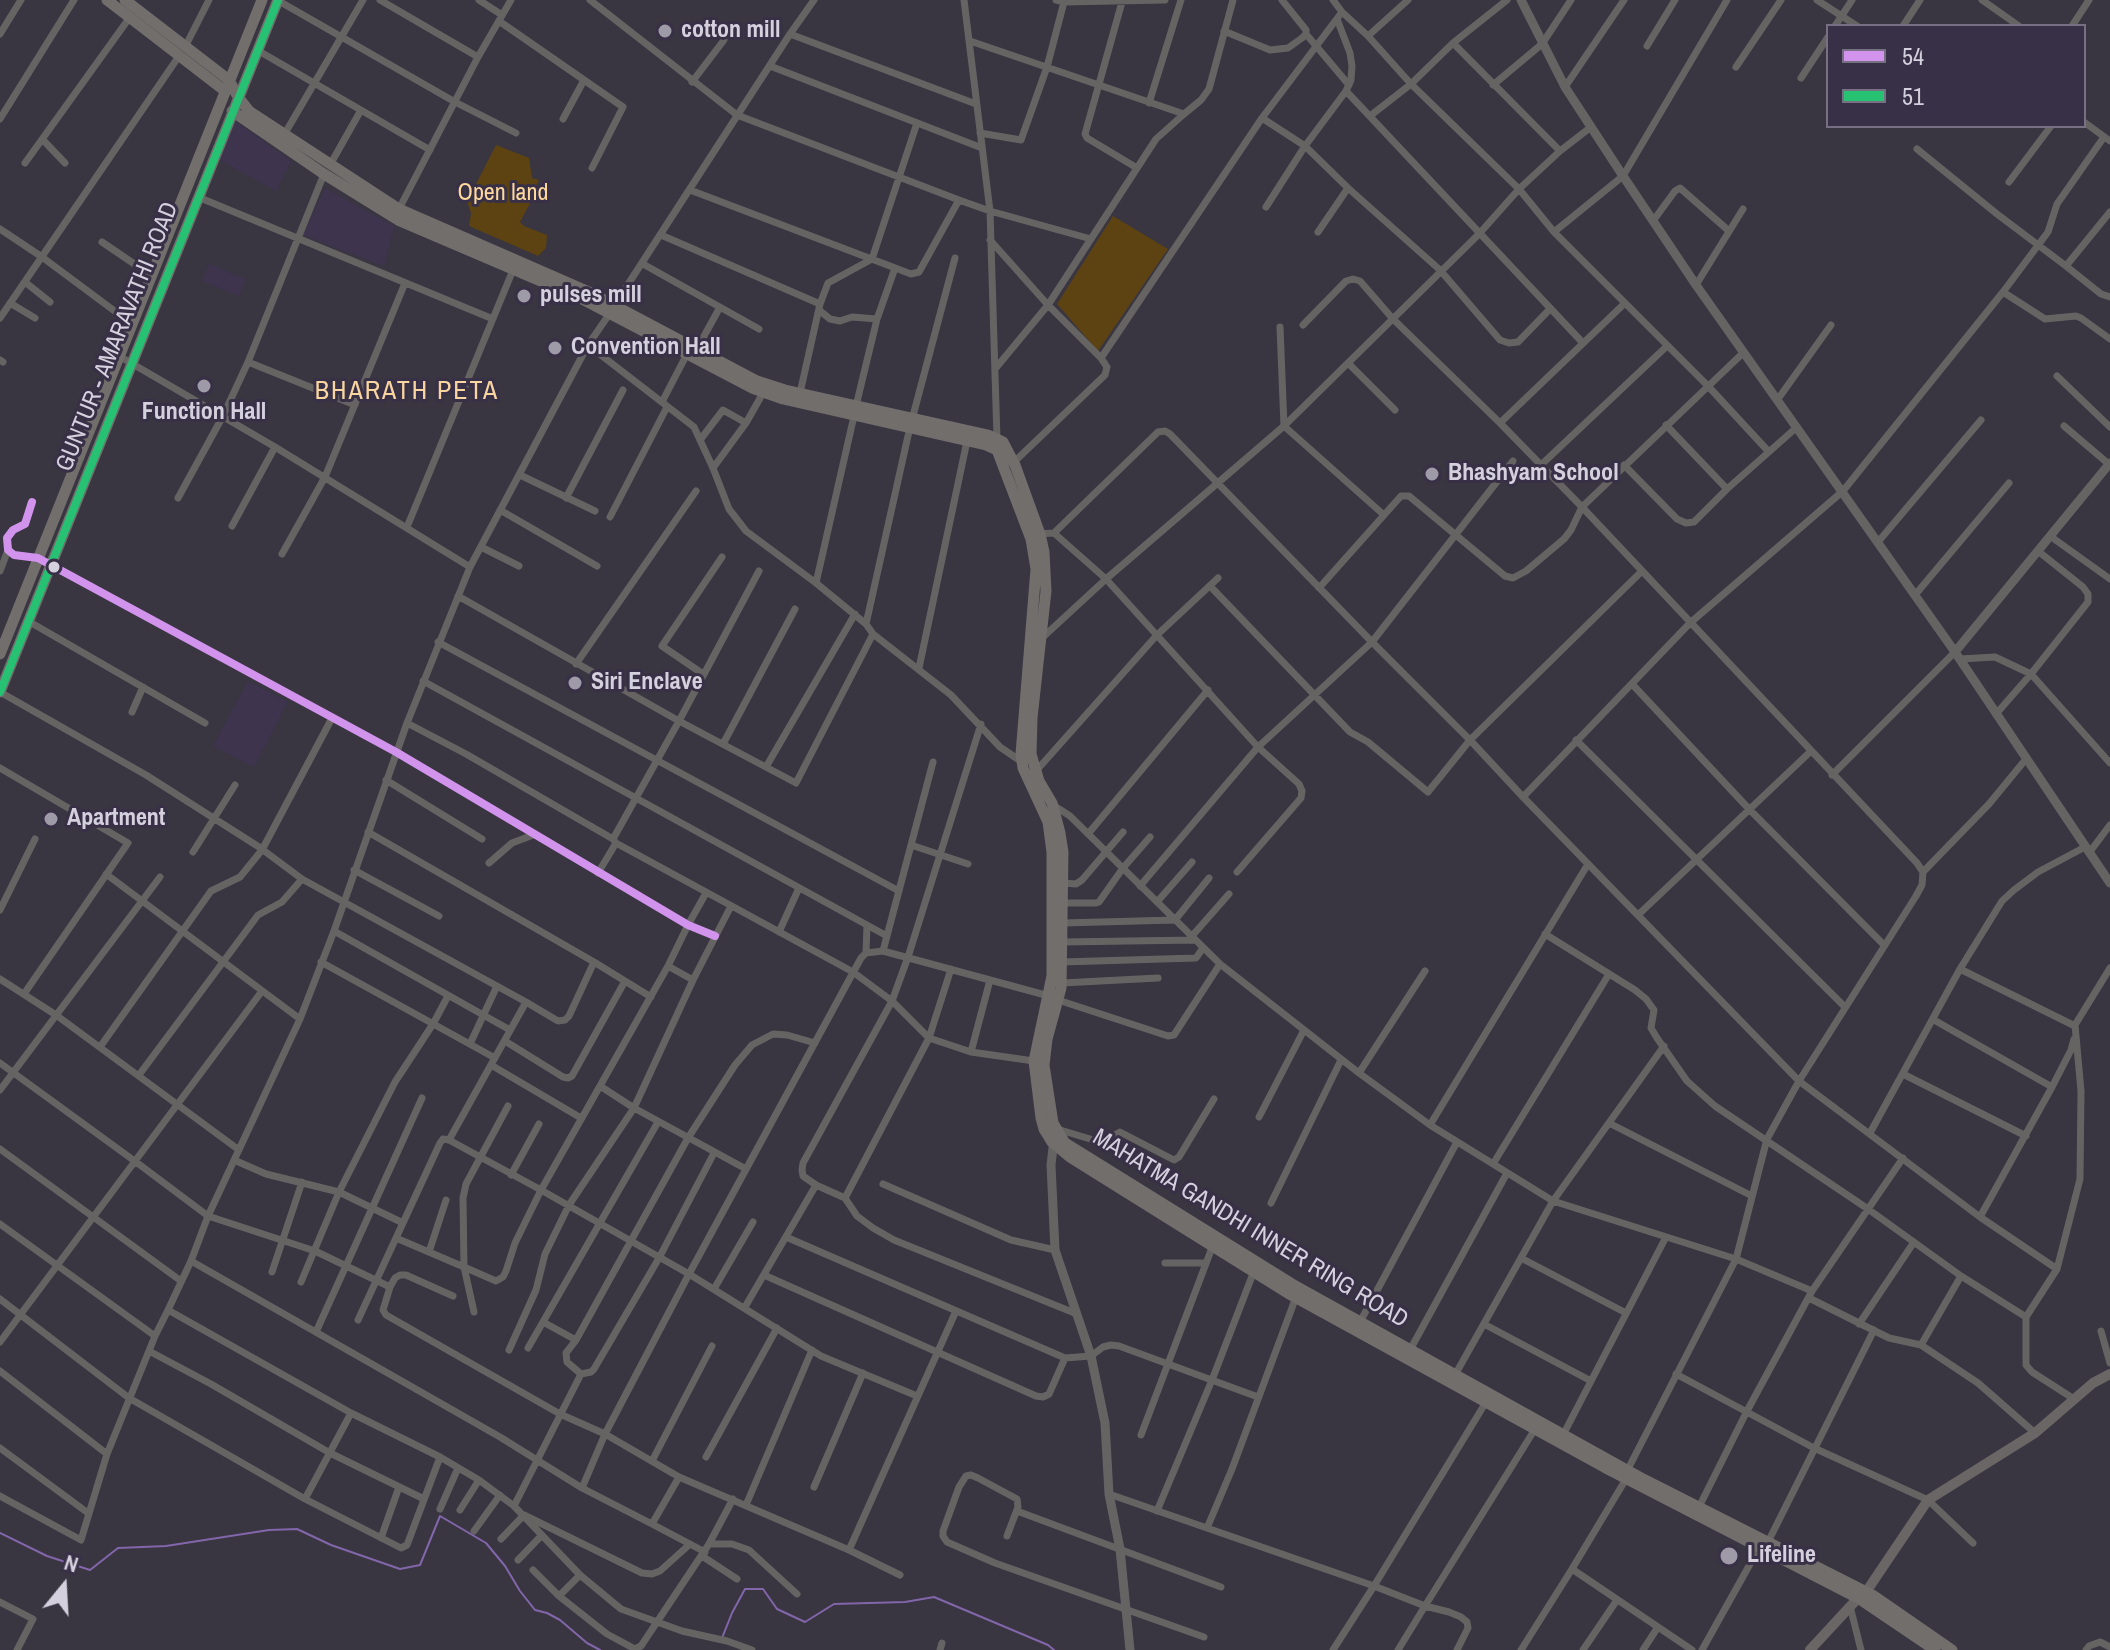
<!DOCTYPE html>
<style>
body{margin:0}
#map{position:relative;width:2110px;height:1650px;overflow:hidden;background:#393541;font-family:"Archivo Narrow",sans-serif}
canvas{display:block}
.legend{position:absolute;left:1826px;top:24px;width:260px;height:104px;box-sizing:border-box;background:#383046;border:2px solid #777083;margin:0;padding:10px 14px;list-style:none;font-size:24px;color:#d5d0de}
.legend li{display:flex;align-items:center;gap:16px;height:40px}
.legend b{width:40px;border:2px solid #777083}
.north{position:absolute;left:24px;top:1546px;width:80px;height:80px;-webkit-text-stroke:6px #383046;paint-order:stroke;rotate:18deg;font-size:22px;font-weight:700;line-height:32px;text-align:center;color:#d5d0de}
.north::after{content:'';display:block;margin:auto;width:28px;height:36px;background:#d5d0de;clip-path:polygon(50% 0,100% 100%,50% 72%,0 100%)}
</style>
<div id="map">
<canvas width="2110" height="1650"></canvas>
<ul class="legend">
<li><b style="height:10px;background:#d193ec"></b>54</li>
<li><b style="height:10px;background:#26c172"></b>51</li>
</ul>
<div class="north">N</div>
</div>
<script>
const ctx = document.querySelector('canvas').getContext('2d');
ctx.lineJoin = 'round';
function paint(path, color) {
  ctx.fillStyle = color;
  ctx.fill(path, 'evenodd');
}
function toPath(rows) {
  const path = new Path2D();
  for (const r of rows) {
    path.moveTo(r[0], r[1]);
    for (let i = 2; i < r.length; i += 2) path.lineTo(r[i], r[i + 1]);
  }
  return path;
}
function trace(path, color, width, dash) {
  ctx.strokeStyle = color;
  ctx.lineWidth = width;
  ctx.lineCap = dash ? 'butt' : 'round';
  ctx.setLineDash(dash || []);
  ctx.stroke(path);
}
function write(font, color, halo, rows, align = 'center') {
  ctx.font = font + ' "Archivo Narrow",sans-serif';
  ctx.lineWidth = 6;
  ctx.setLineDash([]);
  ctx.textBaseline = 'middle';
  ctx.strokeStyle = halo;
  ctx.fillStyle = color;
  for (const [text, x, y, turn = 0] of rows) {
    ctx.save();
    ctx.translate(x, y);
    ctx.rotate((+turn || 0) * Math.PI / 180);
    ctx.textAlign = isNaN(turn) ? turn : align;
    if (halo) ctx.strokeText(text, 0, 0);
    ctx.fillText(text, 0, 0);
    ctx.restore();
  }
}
paint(toPath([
 [235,121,291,161,276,191,218,159],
 [325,188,394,226,384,266,303,235],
 [209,264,246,279,239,296,202,281],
 [248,681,288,702,254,767,213,746]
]), '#3e344e');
paint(toPath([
 [496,145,529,158,532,178,539,180,532,193,534,196,520,222,524,226,547,235,546,248,538,256,469,226,471,213,467,201,475,192,476,184],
 [1113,216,1168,249,1098,351,1057,304]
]), '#5d4312');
trace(toPath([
 [0,1533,47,1556,90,1570,118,1548,166,1546,269,1530,297,1529,331,1545,400,1569,420,1565,440,1516,486,1543,505,1566,520,1591,535,1610,547,1613,560,1620,587,1643,600,1650],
 [722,1638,732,1613,745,1589,763,1589,777,1609,805,1622,834,1604,905,1602,934,1597,1048,1645,1054,1650]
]), '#8266aa', 2);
trace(toPath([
 [277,0,455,102,516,133],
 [380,0,478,57],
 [479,0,502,15],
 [590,0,737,115,959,200,990,211,1091,239],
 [964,0,990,211,997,439],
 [1056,0,1064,2,1165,0],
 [1333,0,1342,12],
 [1817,0,1857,26],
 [1982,0,2019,26],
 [1122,2,1085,134,1087,138,1137,168],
 [499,21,623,107,592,168],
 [1835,26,1852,0],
 [1903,26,1920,0],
 [2072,26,2089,0],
 [1224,31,1270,50,1288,48,1302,38,1306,34,1306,30,1282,0],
 [0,34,21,0],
 [790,34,976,104],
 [1306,34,1349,85],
 [1368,36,1411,84,1453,43,1507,0],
 [970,41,1184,114,1201,100,1209,89,1233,0],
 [1453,43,1560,151],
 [1647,46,1675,0],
 [185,47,209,0],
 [257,50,430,150],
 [770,66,982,148],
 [1736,67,1781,0],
 [1801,78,1828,37],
 [692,82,724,40],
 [1493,85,1542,44,1571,0],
 [1565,87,1624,0],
 [1346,91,1583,343],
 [1149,103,1181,0],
 [1370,116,1411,84,1519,189,1554,232,1708,386,1769,452],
 [1262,118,1305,146,1348,188,1440,270,1500,340,1509,343,1518,342,1549,310],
 [0,119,74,0],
 [563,119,584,80],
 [2084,122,2110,141],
 [980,133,1021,140,1047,67,1064,2],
 [284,135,363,0],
 [43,140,65,163],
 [1917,149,1997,214,2066,266,2110,212],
 [25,163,130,17],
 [330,165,361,110],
 [2009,182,2051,126],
 [690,190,911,274,919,272,959,200],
 [198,197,493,319],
 [1266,207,1305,146,1346,91,1351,80,1352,66,1350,53,1337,19],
 [399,209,478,57,511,0],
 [1653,221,1675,191,1680,188,1729,231],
 [0,229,42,257,132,324],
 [1318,232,1348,188],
 [1554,232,1623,176,1727,0],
 [661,235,820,304],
 [990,240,1048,305,1101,358,1262,118,1342,12,1368,36,1408,0],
 [102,242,152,276],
 [643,264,759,329],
 [2066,266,2101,294,2110,297],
 [25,282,50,302],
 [1696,285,1743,209],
 [2003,292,2045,319,2076,316,2081,318,2110,339],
 [10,303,35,318],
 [614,306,790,34,814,0],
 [819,310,830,319,840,321,852,317,877,319],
 [0,318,179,56],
 [1303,325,1346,281,1353,279,1360,281,1393,319,1500,423,1582,507,1744,352],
 [1280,327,1284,426,1384,515],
 [588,345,694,427,713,468,729,509,746,531,816,583,866,624,873,634,951,695,1000,747,1022,762],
 [697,349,720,307],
 [119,356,275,447,470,567],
 [0,360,3,362],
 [248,362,355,405],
 [1348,363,1395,410],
 [995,369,1048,305,1156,139,1184,114],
 [2057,376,2110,427],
 [800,393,820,304,828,283,872,259,917,123],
 [1778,399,1831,325],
 [662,402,687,354],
 [856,406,877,319,895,268],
 [1500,423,1625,303],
 [1666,425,1727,489],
 [2064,426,2110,465],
 [700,440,723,410,746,423],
 [1014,462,1105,375,1107,367,1101,358],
 [1541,465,1667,346],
 [1624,465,1677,519,1686,523,1694,522,1727,489,1797,427],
 [713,468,746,423,763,393],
 [520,475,595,511],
 [178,498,223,416,248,362,324,174],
 [566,498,623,390],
 [32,502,25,524,13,530,7,538,8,550,14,555,38,558,396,752,688,925,715,936],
 [500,510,597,566],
 [610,517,667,407],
 [232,526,275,447],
 [407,527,513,270],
 [1054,533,1158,432,1165,431,1170,434,1372,642,1470,740,1523,797,1799,1081,1980,1217,2057,1269],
 [1036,534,1054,533,1106,579,1258,747,1299,784,1302,791,1301,798,1237,872],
 [2050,536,2110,579],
 [1878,542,1981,420],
 [481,547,519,566],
 [282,554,325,477,405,283],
 [0,571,8,550],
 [816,583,854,416],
 [1210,586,1350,732,1368,742,1428,792,1470,740,1642,571],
 [1319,588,1401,496,1409,496,1505,576,1513,578,1526,571,1564,539,1571,530,1582,507,1917,863,1923,872,1922,885,1916,896,1799,1081,1767,1139,1736,1259,1627,1471],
 [1915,595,2009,483],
 [458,596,679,721,796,783,873,634],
 [28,621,205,723],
 [866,624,910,427,955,258],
 [1042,638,1106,579,1284,426,1479,234,1519,189,1560,151,1591,127],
 [438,642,899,891],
 [1960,659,1995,657,2031,674,2110,763],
 [576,664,696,491],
 [919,668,967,441],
 [703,674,662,646,722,557],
 [423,681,887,936],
 [1632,684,1749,809,1884,945],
 [0,692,146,775,259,847,302,879,526,1002,449,1140],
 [132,712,143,687],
 [1996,714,2031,674,2088,602,2088,594,2083,587,2038,551],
 [407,723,466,754,613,839,616,843,853,972,892,1001,929,1038,971,1052,1034,1061],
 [1576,740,1845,1007],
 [723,744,795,609],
 [933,762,883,951,1049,996],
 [766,767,855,614],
 [0,768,128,843,24,994],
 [1036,771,1157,635,1218,578],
 [1832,775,1955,652],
 [386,780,482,839],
 [1523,797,1690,623,1843,491,2003,292,2048,232,2057,204,2104,137],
 [1053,805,1070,816,1220,964,1359,1073,1430,1125,1553,1201,1736,1259,1812,1291,1747,1411,1699,1507],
 [368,832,594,962,651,997],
 [1088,834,1208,690],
 [613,839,679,721,759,571],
 [911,845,968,864],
 [193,852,235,785],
 [2089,853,2110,825],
 [489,863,512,843,533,835],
 [354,870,439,916],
 [1923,872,1989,804,2026,759],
 [598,873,616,843],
 [106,874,300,1019],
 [1063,883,1076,884,1082,880,1123,832],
 [1140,886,1258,747,1372,642,1513,461],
 [1157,902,1192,862],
 [1063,903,1096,903,1099,902,1123,868,1150,837],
 [0,910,35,839],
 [1638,915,1810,752],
 [1063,923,1175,920,1209,878],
 [334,931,510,1030],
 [779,932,799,888],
 [1545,934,1635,990,1646,999,1654,1010,1651,1028,1657,1038,1687,1081,1715,1106,1868,1209,1961,1276,2026,1317],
 [1192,936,1229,894],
 [1063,942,1195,940],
 [866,953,867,925],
 [321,962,495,1058],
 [1062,962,1196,958,1203,948],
 [668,966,693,980],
 [951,969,929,1038,845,1198,816,1185,803,1176,802,1170,803,1163,892,1001,908,957,981,724],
 [1960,969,2075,1026],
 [0,979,56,1015,239,1150],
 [1062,983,1158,978],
 [1058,1000,1168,1036,1174,1035,1220,964],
 [526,1002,558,1021,565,1020,569,1016,594,962],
 [1934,1020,2052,1087],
 [505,1041,563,1077,568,1078,572,1076,625,981],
 [470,1044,497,986],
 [100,1047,211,891,240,877,262,850,332,718],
 [971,1052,990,980],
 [0,1063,136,1162,208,1216,315,1251,390,1287],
 [491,1065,581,1118],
 [1359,1073,1425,971],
 [1903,1074,2026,1136],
 [139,1075,258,915,282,902,302,879],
 [600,1086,634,1108,746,1169],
 [0,1090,160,877],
 [508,1106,466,1184,463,1198,464,1267,496,1281,503,1277,506,1271,515,1243,541,1190,668,966,688,925,706,893],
 [1259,1117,1304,1030],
 [1609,1123,1752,1196],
 [1430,1125,1588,864],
 [1057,1129,1100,1142,1107,1140,1120,1132,1174,1160,1179,1157,1214,1099],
 [1870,1133,1960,969,2002,901,2014,890,2038,872,2085,847],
 [0,1149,181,1281],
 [714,1153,659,1258,594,1369,591,1372,581,1374,567,1362,566,1353,576,1340,688,1138,735,1065,752,1045,773,1034,787,1035,815,1043],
 [234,1160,266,1174,339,1192,403,1223],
 [1493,1164,1609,974],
 [511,1175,539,1124],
 [883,1184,1011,1240,1055,1250],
 [845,1198,857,1216,873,1228,894,1240,1077,1314],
 [1271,1203,1341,1060],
 [1980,1217,2052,1087,2071,1050,2074,1039],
 [0,1224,155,1336,168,1310,351,1413,440,1457,407,1545,401,1548,305,1499,129,1398,0,1299],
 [786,1237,1065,1358,1091,1356,1103,1347,1111,1345,1119,1346,1258,1397],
 [396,1238,464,1267,474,1312],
 [429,1252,446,1200],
 [1521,1258,1626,1313],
 [191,1261,500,1437,582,1488,652,1524],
 [1165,1263,1206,1263],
 [272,1272,302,1182],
 [764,1275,1036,1396,1043,1397,1049,1394,1065,1358],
 [301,1282,339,1192,395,1082,433,1024,448,996],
 [714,1289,753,1222],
 [1812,1291,1903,1158],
 [453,1296,406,1275,400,1275,395,1278,390,1287,383,1310,386,1315,560,1414,605,1434,679,1477,849,1550,900,1575],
 [1809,1298,1889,1338,1921,1345,1978,1383,2035,1433],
 [745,1307,816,1185],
 [168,1310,191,1261,208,1216,300,1019,334,931,407,723,470,567,588,345,610,313],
 [358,1320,440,1143,443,1139,449,1140,541,1190,689,1274,821,1356,917,1396],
 [543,1322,576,1340],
 [1360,1322,1457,1142],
 [1484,1324,1591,1381],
 [1859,1324,1914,1242],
 [2101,1331,2110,1363],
 [316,1332,422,1098],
 [0,1342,262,991],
 [1921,1345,1961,1276],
 [528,1348,658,1122],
 [509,1350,536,1290,545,1254,569,1205,634,1108,693,980,731,906],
 [1410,1350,1507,1173],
 [149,1351,211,1384,330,1453,424,1499],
 [0,1371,107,1454],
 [581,1374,514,1506,580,1575,621,1609,682,1631,727,1641,752,1650],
 [1676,1374,1814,1448,1928,1500,1973,1543],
 [1455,1375,1553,1201,1664,1046],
 [2074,1399,2032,1372,2026,1365,2026,1317,2057,1269,2080,1179,2081,1091,2075,1025,2110,968],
 [1141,1435,1213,1245],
 [1563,1435,1666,1237],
 [0,1448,88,1513],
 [440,1457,479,1480,514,1506],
 [706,1457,777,1328],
 [652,1461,712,1346],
 [679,1477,652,1524,705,1552],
 [1626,1479,1572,1569,1692,1650],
 [814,1487,863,1373],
 [582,1488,605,1434,689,1274,861,958,866,953,883,951],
 [1109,1494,1374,1586,1425,1606,1535,1429],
 [0,1496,81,1540,107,1454,155,1336],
 [305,1499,351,1413],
 [746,1505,812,1350],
 [440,1509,458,1468],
 [460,1510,479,1480],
 [1017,1511,1221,1587],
 [1157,1511,1212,1380,1254,1271],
 [1207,1528,1232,1469,1296,1297],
 [474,1531,500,1495],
 [1007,1536,1018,1507,1017,1499,978,1478,971,1475,966,1476,959,1487,943,1531,943,1536,947,1542,995,1563,1204,1637],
 [381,1538,399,1487],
 [501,1539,524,1515,642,1573,652,1574,660,1571,690,1544],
 [1768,1542,1874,1330],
 [709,1544,733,1499],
 [849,1550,956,1311],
 [702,1556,737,1579],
 [518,1560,542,1535],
 [533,1570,559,1596,580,1575],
 [559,1596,607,1634,635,1649,641,1646,709,1544,732,1544,749,1550,797,1594],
 [0,1602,33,1619,17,1650],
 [1850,1606,1861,1650],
 [940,1650,942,1643],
 [1333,1650,1374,1586,1486,1402],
 [1398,1650,1425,1606,1449,1612,1461,1617,1467,1622,1468,1628,1457,1650],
 [1521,1650,1572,1569],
 [1583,1650,1617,1600],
 [1643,1650,1658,1627],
 [1702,1650,1759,1548],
 [2086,1650,2089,1646,2100,1642,2110,1647]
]), '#666463', 7);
trace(toPath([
 [1521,0,1565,87,1623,176,1696,285,1955,652,2110,883],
 [1955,652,2110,463],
 [1054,1139,1051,1165,1055,1250,1091,1356,1105,1423,1109,1494,1120,1549,1130,1650]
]), '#666463', 9);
trace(toPath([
 [1810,1650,1858,1598,1866,1592,1928,1500,2035,1433,2093,1383,2110,1374]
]), '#696665', 10);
trace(toPath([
 [107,0,225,91],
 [125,0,229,80,238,97,249,111,399,209,589,292,757,381,785,390,988,435,1003,442,1015,465,1040,534,1044,552,1046,591,1032,718,1031,754,1039,781,1052,803,1060,833,1063,852,1061,988,1047,1039,1044,1065,1053,1123,1065,1143,1292,1284,1643,1479,1874,1596,1952,1650],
 [232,111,324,174,400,221,578,297,752,388,783,399,986,445,997,450,1031,539,1036,569,1021,754,1023,768,1048,822,1052,852,1052,976,1034,1061,1041,1118,1044,1129,1052,1142,1070,1157,1291,1295,1604,1467,1858,1598,1935,1650],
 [0,654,262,0],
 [0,692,278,0]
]), '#716e6c', 11);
trace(toPath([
 [32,502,25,524,13,530,7,538,8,550,14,555,38,558,396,752,688,925,715,936]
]), '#d193ec', 8);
trace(toPath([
 [0,692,278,0]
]), '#26c172', 8);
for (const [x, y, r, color] of [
 [665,31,8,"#9e9aa7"],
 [524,296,8,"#9e9aa7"],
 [555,348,8,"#9e9aa7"],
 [204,386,8,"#9e9aa7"],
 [1432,474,8,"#9e9aa7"],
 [54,567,7,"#d5d0de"],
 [575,683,8,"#9e9aa7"],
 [51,819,8,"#9e9aa7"],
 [1729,1556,10,"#9e9aa7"]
]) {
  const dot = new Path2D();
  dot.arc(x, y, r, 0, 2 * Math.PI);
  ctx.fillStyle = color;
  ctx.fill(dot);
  trace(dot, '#383046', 3);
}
write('bold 24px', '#d5d0de', '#383046', [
 ["cotton mill",681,31],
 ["pulses mill",540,296],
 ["Convention Hall",571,348],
 ["Function Hall",204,413,"center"],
 ["Bhashyam School",1448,474],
 ["Siri Enclave",591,683],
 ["Apartment",67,819],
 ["Lifeline",1747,1556]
], 'left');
write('24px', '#fed89d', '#383046', [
 ["Open land",503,194]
]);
write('24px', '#d5d0de', '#383046', [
 ["GUNTUR - AMARAVATHI ROAD",118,337,-68],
 ["MAHATMA GANDHI INNER RING ROAD",1250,1229,31]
]);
ctx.letterSpacing = '2px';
write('26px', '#f9d59f', '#383046', [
 ["BHARATH PETA",407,392]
]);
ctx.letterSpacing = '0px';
</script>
